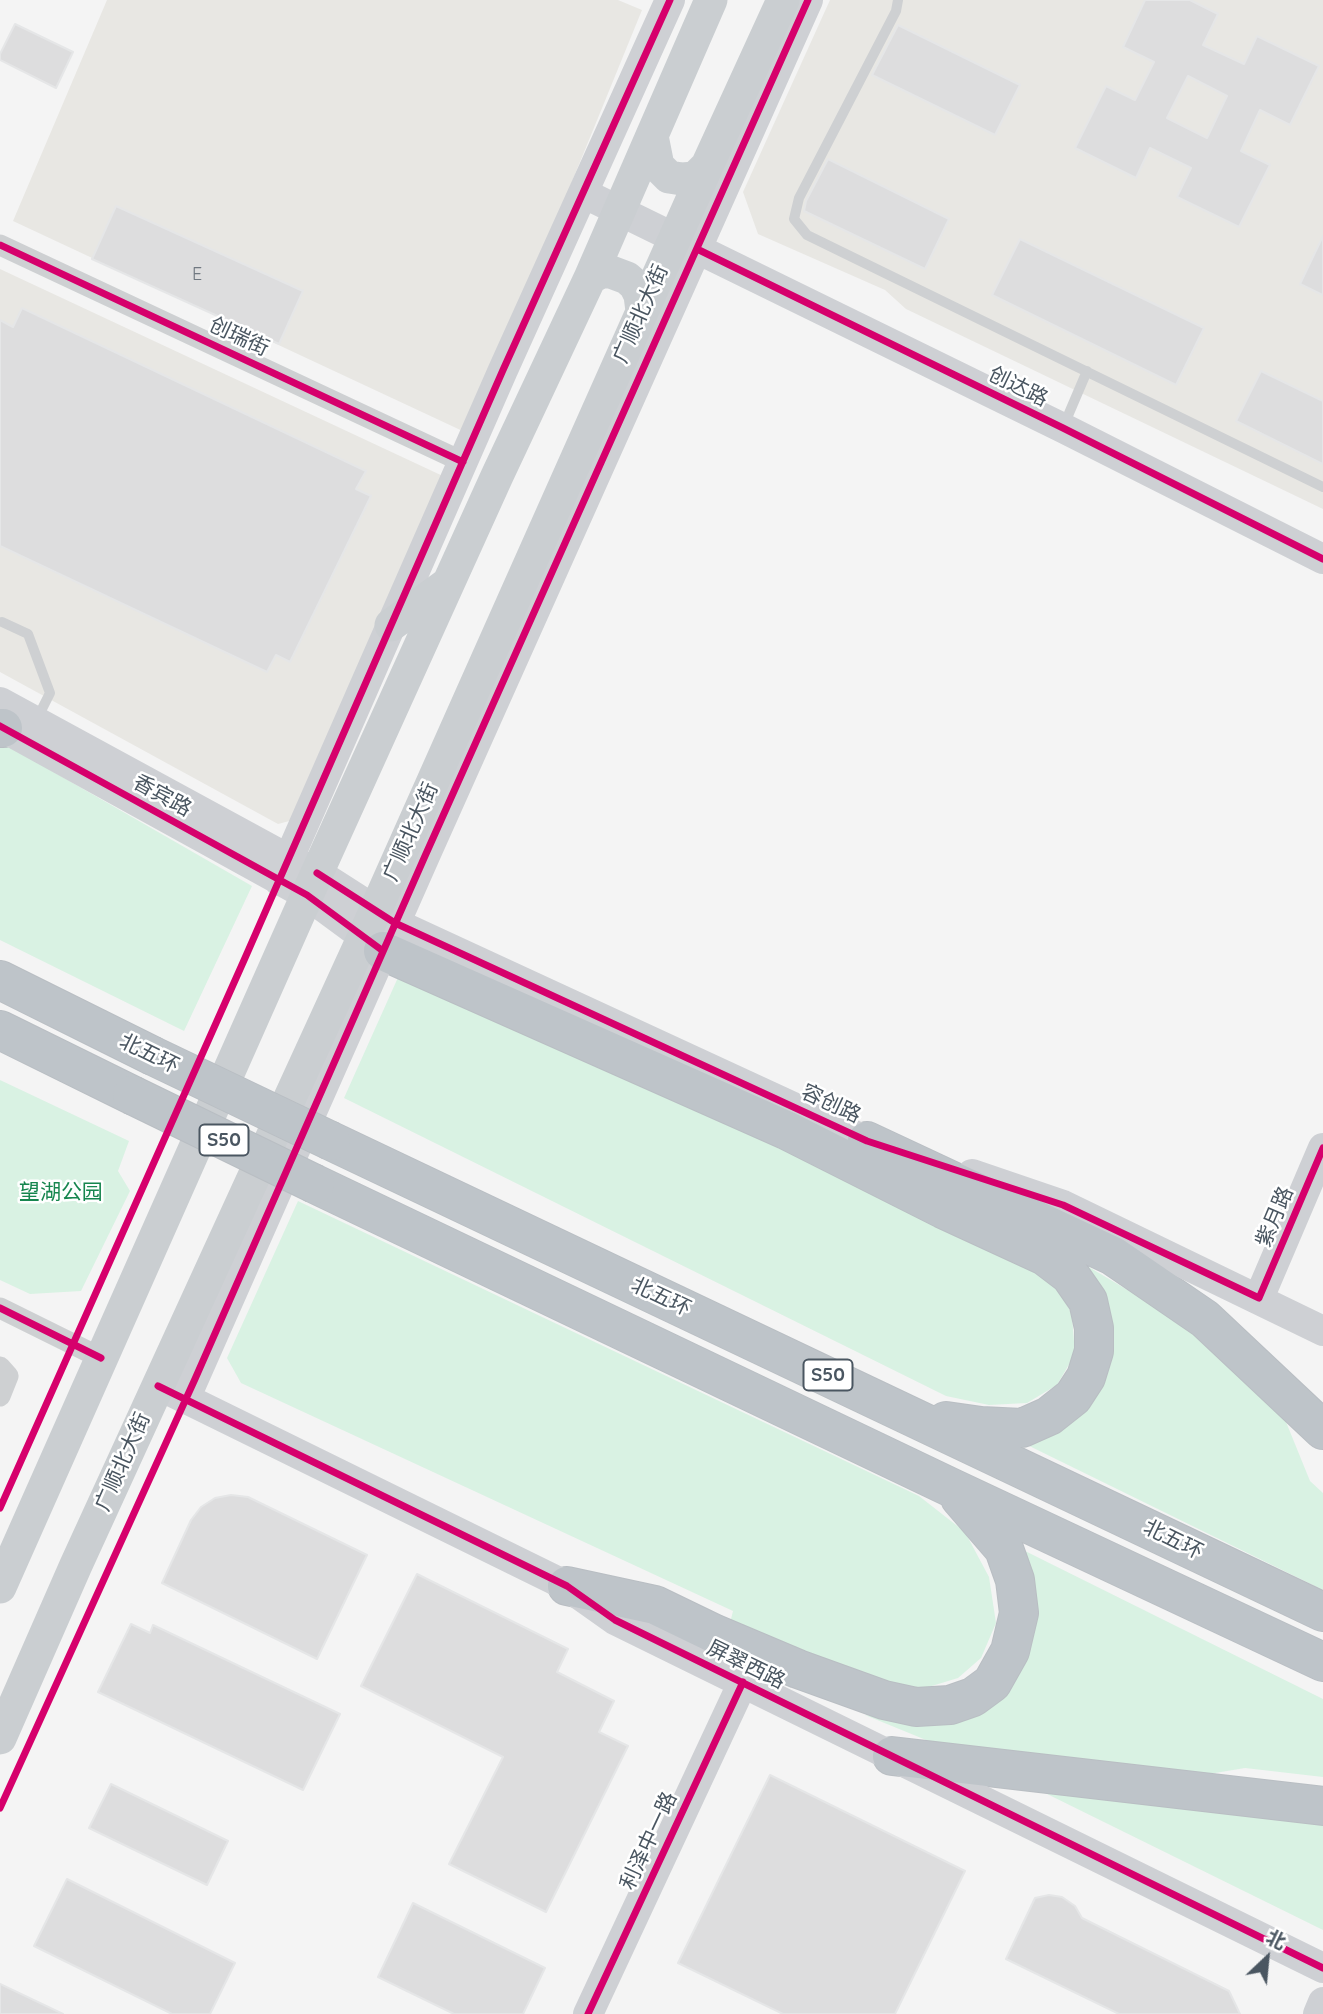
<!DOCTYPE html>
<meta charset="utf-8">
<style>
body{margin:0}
#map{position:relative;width:1323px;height:2014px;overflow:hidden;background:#f4f4f4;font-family:Quicksand,"Noto Sans SC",sans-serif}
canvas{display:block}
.north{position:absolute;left:1232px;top:1923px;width:70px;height:70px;-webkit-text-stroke:5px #fff;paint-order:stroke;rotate:26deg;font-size:19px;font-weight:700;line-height:28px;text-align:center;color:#4a5661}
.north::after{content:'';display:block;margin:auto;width:24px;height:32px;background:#4a5661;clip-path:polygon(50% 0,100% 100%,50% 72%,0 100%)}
</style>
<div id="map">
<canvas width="1323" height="2014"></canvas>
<div class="north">北</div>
</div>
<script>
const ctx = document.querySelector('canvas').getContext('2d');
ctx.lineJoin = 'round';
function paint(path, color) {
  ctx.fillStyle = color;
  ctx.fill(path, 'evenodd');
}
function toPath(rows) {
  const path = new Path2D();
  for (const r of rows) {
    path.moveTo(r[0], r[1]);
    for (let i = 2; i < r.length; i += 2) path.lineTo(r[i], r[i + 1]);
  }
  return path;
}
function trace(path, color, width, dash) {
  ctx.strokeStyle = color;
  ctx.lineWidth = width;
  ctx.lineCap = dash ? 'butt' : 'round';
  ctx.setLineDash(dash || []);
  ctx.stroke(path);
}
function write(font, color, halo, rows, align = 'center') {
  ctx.font = font + ' Quicksand,"Noto Sans SC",sans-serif';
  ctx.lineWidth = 5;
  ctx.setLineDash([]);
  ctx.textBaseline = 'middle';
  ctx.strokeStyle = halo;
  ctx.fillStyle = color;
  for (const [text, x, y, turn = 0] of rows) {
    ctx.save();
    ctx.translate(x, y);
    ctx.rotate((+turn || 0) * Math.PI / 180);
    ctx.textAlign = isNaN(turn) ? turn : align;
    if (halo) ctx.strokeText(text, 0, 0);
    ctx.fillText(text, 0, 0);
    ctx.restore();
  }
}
paint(toPath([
 [107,0,618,0,642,10,469,434,13,221],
 [830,0,1323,0,1323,509,906,309,885,290,758,234,743,192],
 [0,269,445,477,293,820,278,824,0,672]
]), '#e8e7e3');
paint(toPath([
 [0,743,5,744,252,886,184,1031,0,940],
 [400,973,1022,1257,1060,1286,1072,1316,1075,1354,1057,1385,1027,1403,989,1405,946,1396,344,1098],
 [0,1080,129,1141,118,1171,130,1191,81,1291,30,1294,0,1280],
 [298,1201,919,1496,965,1532,989,1577,996,1623,981,1658,958,1678,912,1692,730,1623,733,1611,241,1383,227,1358],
 [1077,1260,1158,1308,1209,1346,1284,1417,1310,1481,1323,1493,1323,1590,1013,1438,1082,1403],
 [1017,1547,1323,1699,1323,1777,1245,1768,1197,1776,948,1749,865,1715,948,1724,990,1706],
 [1041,1791,1323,1825,1323,1930]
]), '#d9f2e3');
const building = toPath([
 [1145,0,1190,0,1218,14,1203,45,1244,64,1257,36,1319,66,1290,125,1260,110,1241,151,1270,165,1239,227,1177,197,1191,168,1150,148,1136,178,1075,148,1106,86,1135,100,1154,62,1123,47,1145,0],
 [1188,76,1227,96,1207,138,1167,118,1188,76],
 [15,24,73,52,56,88,0,60,0,54,15,24],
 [898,25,1020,85,995,135,872,75,898,25],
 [828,159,949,219,925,269,804,211,806,201,828,159],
 [116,206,303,291,279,344,92,259,116,206],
 [1323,236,1323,295,1300,284,1323,236],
 [1020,239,1204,328,1176,385,992,295,1020,239],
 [22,308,366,471,356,489,371,496,290,662,276,655,267,672,0,546,0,320,13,327,22,308],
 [1261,371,1323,401,1323,464,1236,421,1261,371],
 [231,1495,248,1497,367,1555,317,1659,162,1583,191,1520,201,1507,215,1498,231,1495],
 [417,1574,568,1649,557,1672,614,1701,599,1732,628,1746,546,1912,449,1864,503,1757,361,1686,417,1574],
 [131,1624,150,1633,153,1625,340,1714,303,1790,98,1692,131,1624],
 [770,1775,965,1871,895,2014,783,2014,678,1963,770,1775],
 [111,1784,228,1841,207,1885,89,1828,111,1784],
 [67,1879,235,1963,210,2014,172,2014,34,1946,67,1879],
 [1049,1895,1062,1897,1075,1906,1082,1918,1229,1991,1240,2014,1119,2014,1006,1959,1035,1898,1049,1895],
 [413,1903,545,1968,523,2014,454,2014,378,1977,413,1903],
 [0,1984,63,2014,0,2014,0,1984]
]);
paint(building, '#ddddde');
trace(building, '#e5e6e7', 2);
const highway = toPath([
 [0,728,3,728],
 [383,951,786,1130,943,1209,1045,1256,1070,1275,1088,1301,1094,1328,1094,1351,1086,1377,1073,1397,1049,1416,1022,1428,981,1426,946,1421],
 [0,980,151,1055],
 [0,1030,132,1095],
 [331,1141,1323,1612],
 [867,1141,1113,1256,1205,1319,1323,1430],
 [315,1184,952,1488,1323,1662],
 [567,1586,655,1605,715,1634,798,1669,884,1700,916,1707,950,1705,973,1697,992,1683,1010,1651,1019,1613,1015,1580,1004,1549,960,1498],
 [892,1756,1323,1806]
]);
trace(highway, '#b9bec3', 40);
trace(toPath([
 [898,0,896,11,799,198,794,219,807,235,1323,487],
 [1064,425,1087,371],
 [2,622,28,634,50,693,37,719]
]), '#ced0d2', 10);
trace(toPath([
 [0,245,463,462],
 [0,1308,101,1358],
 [0,1367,8,1376,0,1396]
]), '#ced0d2', 21);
trace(toPath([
 [583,193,1063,428,1323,559],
 [0,702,281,855,317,873,395,923,867,1141,888,1147],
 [0,726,307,895,383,951],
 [279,881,503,370,670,0],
 [972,1174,1063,1205,1323,1331],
 [1259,1298,1323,1148],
 [166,1389,567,1586,615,1620,1323,1968],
 [185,1399,425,856,808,0],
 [588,2014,743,1682],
 [1318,2014,1323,2002]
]), '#ced0d4', 30);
trace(toPath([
 [652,136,658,166,669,177,682,179,695,178,707,166],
 [590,278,601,272,611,272,627,278,635,285,640,295,642,311],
 [391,625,447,584],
 [0,1587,317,873,497,476,590,278,711,0],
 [0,1738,76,1565,364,936,707,166,783,0]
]), '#caced1', 33);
trace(highway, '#bec4c9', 38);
const highwayBridge = toPath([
 [151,1055,331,1141],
 [132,1095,315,1184]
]);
trace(highwayBridge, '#b9bec3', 40, []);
trace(highwayBridge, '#bec4c9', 38);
trace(toPath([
 [0,245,463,462],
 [697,249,1063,428,1323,559],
 [0,726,307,895,383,951],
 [317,873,395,923,867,1141,1063,1205,1259,1298,1323,1148],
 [0,1308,101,1358],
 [158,1386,567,1586,615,1620,1323,1968],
 [0,1508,245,958,503,370,670,0],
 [0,1808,195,1379,425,856,808,0],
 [588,2014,743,1682]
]), '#d6006c', 7);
write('18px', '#707881', null, [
 ["E",197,275]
]);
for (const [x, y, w] of [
 [224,1140,49],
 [828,1375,49]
]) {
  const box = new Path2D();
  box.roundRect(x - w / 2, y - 15.5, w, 31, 5);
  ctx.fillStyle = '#fff';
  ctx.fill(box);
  trace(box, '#4a5661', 2);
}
write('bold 19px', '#4a5661', null, [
 ["S50",224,1140],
 ["S50",828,1375]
]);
write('21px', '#4a5661', '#fff', [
 ["广顺北大街",641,314,-66],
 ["创瑞街",239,337,25],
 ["创达路",1018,387,26],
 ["香宾路",162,796,29],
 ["广顺北大街",411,832,-66],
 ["北五环",149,1054,26],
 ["容创路",831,1104,25],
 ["紫月路",1275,1217,-67],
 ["北五环",661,1297,25],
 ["广顺北大街",123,1462,-66],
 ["北五环",1173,1540,26],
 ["屏翠西路",746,1665,26],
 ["利泽中一路",649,1841,-65]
]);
write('21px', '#17864f', '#fff', [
 ["望湖公园",61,1193]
]);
</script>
